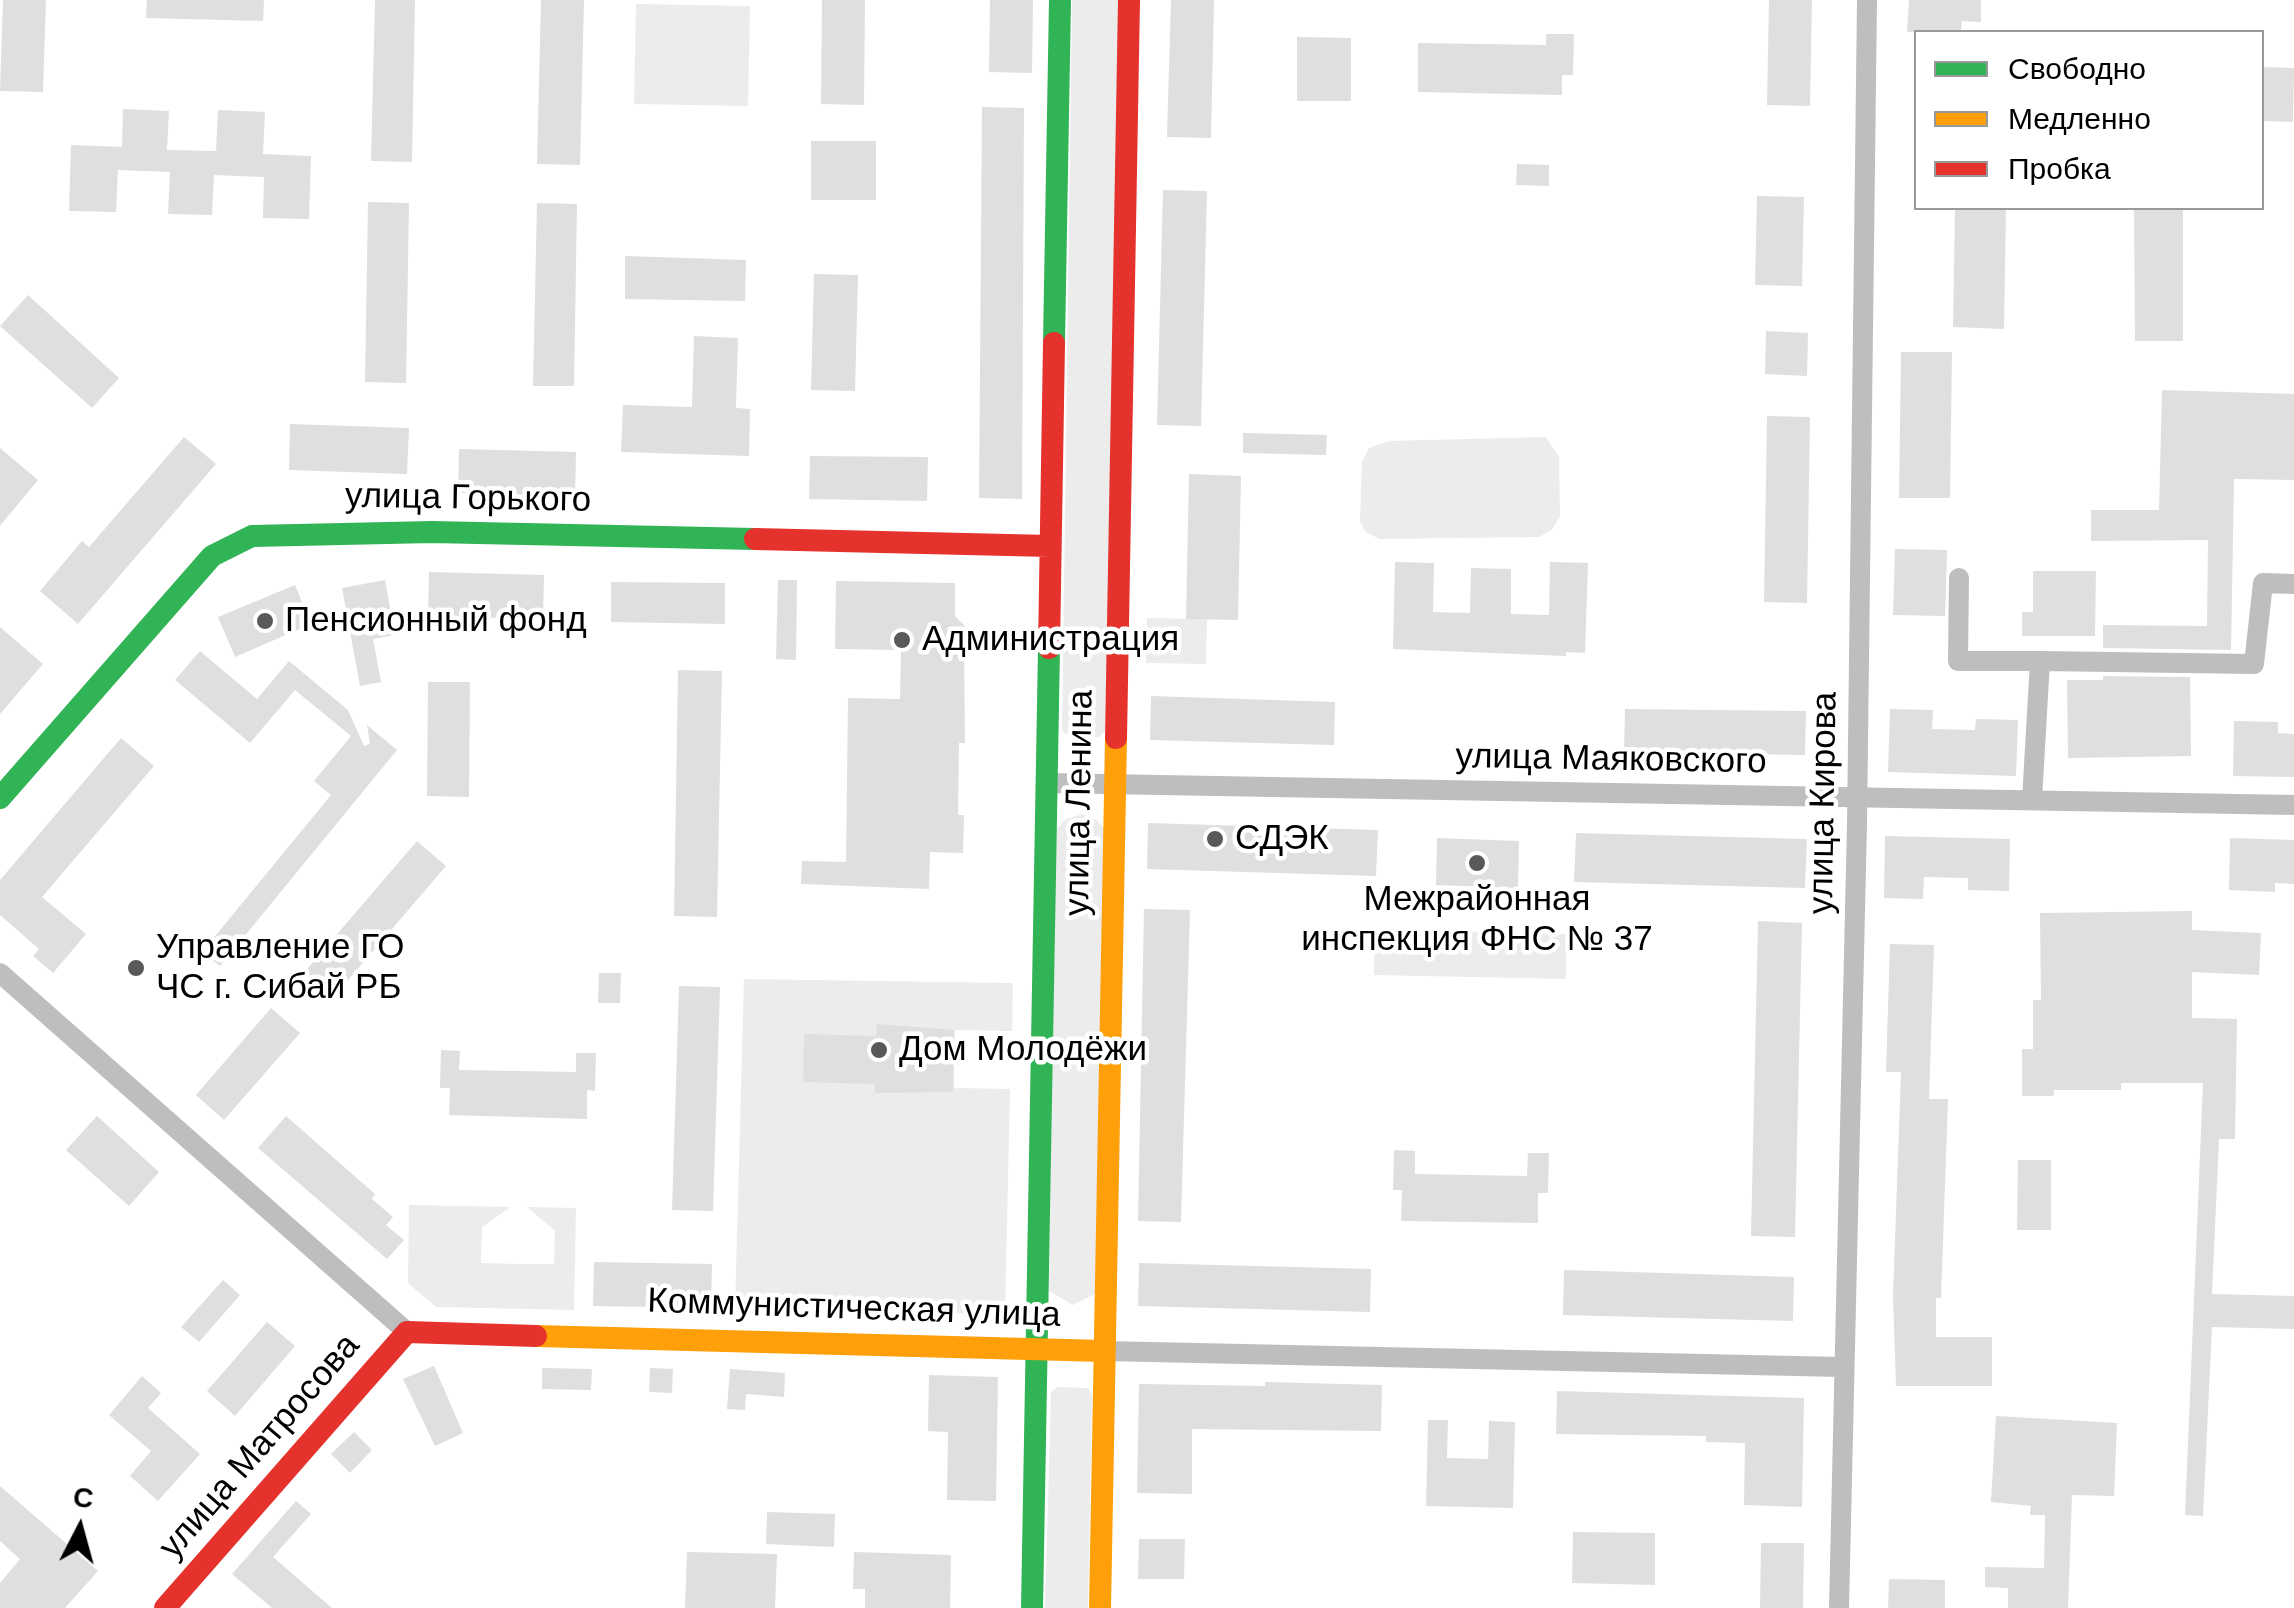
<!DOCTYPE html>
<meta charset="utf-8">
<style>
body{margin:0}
#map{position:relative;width:2294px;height:1608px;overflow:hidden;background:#fff;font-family:Arial,sans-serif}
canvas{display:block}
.legend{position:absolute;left:1914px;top:30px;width:350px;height:180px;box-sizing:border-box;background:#fff;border:2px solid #999;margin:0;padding:12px 18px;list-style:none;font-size:30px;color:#000}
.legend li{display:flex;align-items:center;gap:20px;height:50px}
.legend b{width:50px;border:2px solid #999}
.north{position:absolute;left:30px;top:1478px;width:100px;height:100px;-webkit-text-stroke:8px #fff;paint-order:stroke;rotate:6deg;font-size:28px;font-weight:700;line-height:40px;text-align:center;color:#000}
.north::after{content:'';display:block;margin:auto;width:35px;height:45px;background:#000;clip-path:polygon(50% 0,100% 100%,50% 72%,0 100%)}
</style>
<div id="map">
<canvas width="2294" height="1608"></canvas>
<ul class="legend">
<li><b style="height:12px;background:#30b455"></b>Свободно</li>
<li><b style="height:12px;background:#ff9f0a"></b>Медленно</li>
<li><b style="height:12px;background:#e5322d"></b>Пробка</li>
</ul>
<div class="north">С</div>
</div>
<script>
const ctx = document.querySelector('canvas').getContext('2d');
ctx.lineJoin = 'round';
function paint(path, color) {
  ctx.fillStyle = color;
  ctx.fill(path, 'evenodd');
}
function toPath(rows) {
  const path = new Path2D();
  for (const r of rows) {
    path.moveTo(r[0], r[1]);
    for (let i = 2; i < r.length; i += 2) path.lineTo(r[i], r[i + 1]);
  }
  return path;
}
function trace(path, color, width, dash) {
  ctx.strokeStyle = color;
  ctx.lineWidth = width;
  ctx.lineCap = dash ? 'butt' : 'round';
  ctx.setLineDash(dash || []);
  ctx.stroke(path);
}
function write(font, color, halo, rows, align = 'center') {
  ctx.font = font + ' Arial,sans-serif';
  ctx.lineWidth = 9;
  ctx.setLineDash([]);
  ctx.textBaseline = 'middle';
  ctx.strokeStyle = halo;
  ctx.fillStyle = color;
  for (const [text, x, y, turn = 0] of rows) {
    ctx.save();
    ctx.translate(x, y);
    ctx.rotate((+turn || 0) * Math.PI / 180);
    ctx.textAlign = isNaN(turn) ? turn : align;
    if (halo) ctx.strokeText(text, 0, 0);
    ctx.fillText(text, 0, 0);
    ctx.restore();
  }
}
paint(toPath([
 [1072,0,1123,0,1105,731,1099,737,1072,737,1062,731],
 [636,4,750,6,748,106,634,104],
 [1546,437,1559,457,1560,516,1552,530,1539,537,1379,539,1365,531,1360,521,1362,462,1369,448,1389,441],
 [1147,618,1207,619,1206,664,1146,663],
 [1083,814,1097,820,1104,829,1095,1294,1073,1305,1049,1291,1056,830,1066,819],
 [1375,930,1567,934,1566,979,1374,975],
 [744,979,1013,983,1012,1031,955,1030,954,1064,954,1088,1010,1089,1005,1314,735,1309],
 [409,1205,511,1207,482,1227,481,1263,517,1264,554,1264,555,1231,527,1207,576,1208,574,1310,436,1307,408,1283],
 [1057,1387,1088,1388,1092,1394,1088,1608,1045,1608,1051,1392]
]), '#ececec');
paint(toPath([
 [3,0,46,0,43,92,0,91],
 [147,0,264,0,263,21,146,18],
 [375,0,415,0,412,162,371,161],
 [541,0,584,0,580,165,537,164],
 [822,0,865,0,864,105,821,104],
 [990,0,1033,0,1032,73,989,72],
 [1171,0,1214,0,1211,138,1167,137],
 [1769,0,1812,0,1810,106,1767,105],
 [1909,0,1981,0,1981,22,1962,21,1961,32,1907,32],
 [1546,34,1574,34,1573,75,1562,75,1562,95,1418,92,1418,43,1546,45],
 [1297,37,1351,38,1351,101,1297,101],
 [2262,67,2294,68,2293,122,2262,121],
 [982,107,1024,108,1022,499,979,498],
 [123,109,169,111,167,150,216,151,218,110,265,112,263,154,311,156,309,219,263,218,264,177,214,175,212,215,168,214,170,172,118,170,116,212,69,211,71,145,122,147],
 [811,141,876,141,876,200,811,200],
 [1517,164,1549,165,1549,186,1516,185],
 [1163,190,1207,191,1201,426,1157,425],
 [1757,196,1804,197,1802,286,1755,285],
 [368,202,409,203,406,383,365,382],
 [537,203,577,204,574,386,533,386],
 [1955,208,2006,208,2004,329,1953,327],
 [2134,208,2183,208,2183,341,2135,341],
 [625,256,746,260,745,301,625,299],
 [814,274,858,275,855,391,811,390],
 [28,295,119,378,92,408,0,326],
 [1766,331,1808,333,1807,376,1765,374],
 [694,336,738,338,736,408,750,409,749,456,621,452,623,405,692,407],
 [1901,352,1952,352,1950,498,1899,498],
 [2162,390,2294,394,2294,480,2234,479,2231,650,2103,648,2103,625,2207,626,2208,540,2091,541,2091,510,2159,510],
 [1767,416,1810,417,1807,603,1764,602],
 [290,424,409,428,407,474,289,470],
 [1243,433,1327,435,1326,455,1243,453],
 [184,437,216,464,78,624,40,591,82,541,89,547],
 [0,448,38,480,0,526],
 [459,449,576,452,575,497,458,493],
 [810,456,928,457,927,501,809,499],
 [1189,474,1241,476,1238,620,1186,619],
 [1895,549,1947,550,1945,616,1893,615],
 [1395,562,1434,563,1433,612,1470,613,1471,568,1511,569,1511,614,1549,615,1550,562,1588,563,1585,653,1566,652,1566,656,1393,649],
 [2033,571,2096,571,2095,636,2022,636,2022,612,2033,612],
 [429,572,544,575,543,619,428,616],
 [385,580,395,635,373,639,381,682,360,686,342,588],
 [778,580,797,580,796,660,776,659],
 [836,581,955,583,955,616,974,635,964,645,965,743,959,743,958,815,964,815,963,853,930,852,929,889,801,884,802,861,846,862,848,698,900,699,901,650,835,649],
 [611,582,725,583,725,624,611,622],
 [295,585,311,624,235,657,218,617],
 [0,627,43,664,0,714],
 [200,651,257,699,289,661,348,710,364,746,370,744,367,725,397,750,220,966,202,952,331,795,314,781,351,736,295,690,250,743,175,680],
 [678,670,722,671,717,917,674,916],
 [2103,676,2190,677,2191,756,2068,758,2067,680,2103,680],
 [428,682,470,682,469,797,427,796],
 [1151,696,1335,702,1334,745,1150,740],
 [1625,709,1806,711,1805,755,1624,752],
 [1890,709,1933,710,1932,729,1975,730,1976,719,2018,720,2016,776,1888,772],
 [2234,721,2278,722,2278,733,2294,734,2294,777,2233,776],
 [121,738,154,766,42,897,86,934,53,973,33,956,39,949,0,915,0,880],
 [1148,823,1378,830,1376,876,1147,869],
 [1576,833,1807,839,1805,888,1574,882],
 [1885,836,2010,839,2009,891,1968,890,1968,878,1924,877,1923,899,1884,898],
 [1437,838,1519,841,1518,888,1436,885],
 [2230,838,2294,840,2294,884,2275,883,2275,892,2229,890],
 [417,841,446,866,331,1000,302,975],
 [1144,909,1190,910,1181,1222,1138,1221],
 [2192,911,2192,930,2261,933,2259,975,2192,972,2192,1018,2237,1019,2235,1139,2219,1139,2212,1294,2294,1296,2294,1329,2212,1327,2203,1516,2185,1515,2203,1083,2121,1083,2121,1090,2054,1090,2054,1096,2022,1096,2022,1049,2033,1049,2033,1000,2041,1000,2040,913],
 [1758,921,1802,923,1795,1237,1751,1236],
 [1890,944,1934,945,1929,1099,1948,1099,1941,1298,1936,1298,1936,1337,1992,1337,1992,1386,1896,1386,1893,1296,1901,1072,1886,1072],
 [599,973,621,973,620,1003,598,1003],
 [679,986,720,987,713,1211,672,1210],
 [271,1008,300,1033,224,1120,196,1095],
 [877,1024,954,1030,953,1092,875,1093,875,1084,803,1082,804,1034,876,1036],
 [441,1050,460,1051,459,1070,576,1072,576,1053,596,1053,595,1091,587,1090,587,1119,449,1115,450,1088,440,1088],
 [97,1116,159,1172,129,1206,66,1150],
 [286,1116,375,1194,372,1199,393,1217,386,1225,404,1240,387,1259,258,1148],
 [1394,1150,1415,1151,1415,1174,1527,1176,1528,1153,1549,1153,1548,1193,1538,1193,1538,1223,1401,1221,1402,1190,1393,1190],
 [2018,1160,2051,1160,2051,1230,2017,1230],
 [594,1262,712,1264,711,1308,593,1306],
 [1139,1263,1371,1269,1370,1312,1138,1306],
 [1564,1270,1794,1277,1793,1321,1563,1315],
 [223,1280,240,1295,199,1342,181,1327],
 [267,1322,295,1346,235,1416,207,1391],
 [434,1366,463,1433,435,1446,403,1379],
 [542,1368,592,1369,591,1390,542,1389],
 [650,1368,673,1369,672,1393,649,1392],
 [730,1369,785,1373,784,1397,746,1394,745,1410,727,1409],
 [929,1375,998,1377,996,1501,947,1500,948,1432,928,1431],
 [142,1376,161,1393,148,1408,200,1454,158,1501,130,1476,151,1451,109,1415],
 [1265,1382,1382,1385,1381,1431,1192,1429,1192,1494,1137,1493,1139,1384,1265,1386],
 [1557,1391,1804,1398,1802,1507,1744,1505,1745,1443,1706,1442,1706,1436,1556,1434],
 [1996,1416,2117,1423,2114,1496,2072,1495,2068,1608,2008,1608,2008,1588,1985,1587,1985,1567,2044,1568,2045,1515,2030,1515,2031,1506,1991,1502],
 [1428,1420,1448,1420,1447,1458,1488,1459,1489,1421,1515,1422,1513,1508,1426,1506],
 [354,1432,372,1450,350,1473,331,1454],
 [0,1486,98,1571,65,1608,0,1608,0,1583,20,1559,0,1541],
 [296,1501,311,1514,273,1557,332,1608,272,1608,232,1574],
 [767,1512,835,1514,834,1547,766,1544],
 [1573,1532,1655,1533,1655,1585,1572,1583],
 [1139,1539,1185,1539,1184,1579,1138,1579],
 [1761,1543,1804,1543,1803,1608,1760,1608],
 [687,1552,777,1554,775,1608,685,1608],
 [854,1552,951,1555,950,1608,865,1608,865,1589,853,1589],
 [1889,1579,1945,1580,1945,1608,1888,1608]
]), '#dfdfdf');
trace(toPath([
 [1959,578,1958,661,2040,661],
 [1046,783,2294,805],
 [2032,800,2040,661,2254,664,2263,583,2294,584],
 [0,973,407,1332],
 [1104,1351,1842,1367],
 [1839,1608,1857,824,1867,0]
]), '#bebebe', 20);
trace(toPath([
 [1054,343,1060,0],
 [0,798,212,556,252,536,432,532,755,539],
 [1032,1608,1049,648]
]), '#30b455', 22);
trace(toPath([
 [536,1336,1104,1351],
 [1100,1608,1116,738]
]), '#ff9f0a', 22);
trace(toPath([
 [755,539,1050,546],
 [1049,648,1054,343],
 [1116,738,1129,0],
 [165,1608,407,1332,536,1336]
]), '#e5322d', 22);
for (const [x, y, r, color] of [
 [265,621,10,"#595959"],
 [902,640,10,"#595959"],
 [1215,839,10,"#595959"],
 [1477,863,10,"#595959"],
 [136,968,10,"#595959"],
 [879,1050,10,"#595959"]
]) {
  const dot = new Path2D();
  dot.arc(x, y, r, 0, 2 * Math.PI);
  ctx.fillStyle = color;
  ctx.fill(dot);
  trace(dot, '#fff', 4);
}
write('35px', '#000', '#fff', [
 ["улица Горького",468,499,1],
 ["улица Маяковского",1611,760,1],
 ["улица Ленина",1080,803,-89],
 ["улица Кирова",1824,803,-89],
 ["Коммунистическая улица",854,1309,2],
 ["улица Матросова",260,1447,-49]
]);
write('35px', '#000', '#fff', [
 ["Пенсионный фонд",285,621],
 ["Администрация",922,640],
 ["СДЭК",1235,839],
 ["Межрайонная",1477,900,"center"],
 ["инспекция ФНС № 37",1477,940,"center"],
 ["Управление ГО",156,948],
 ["ЧС г. Сибай РБ",156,988],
 ["Дом Молодёжи",899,1050]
], 'left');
</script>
